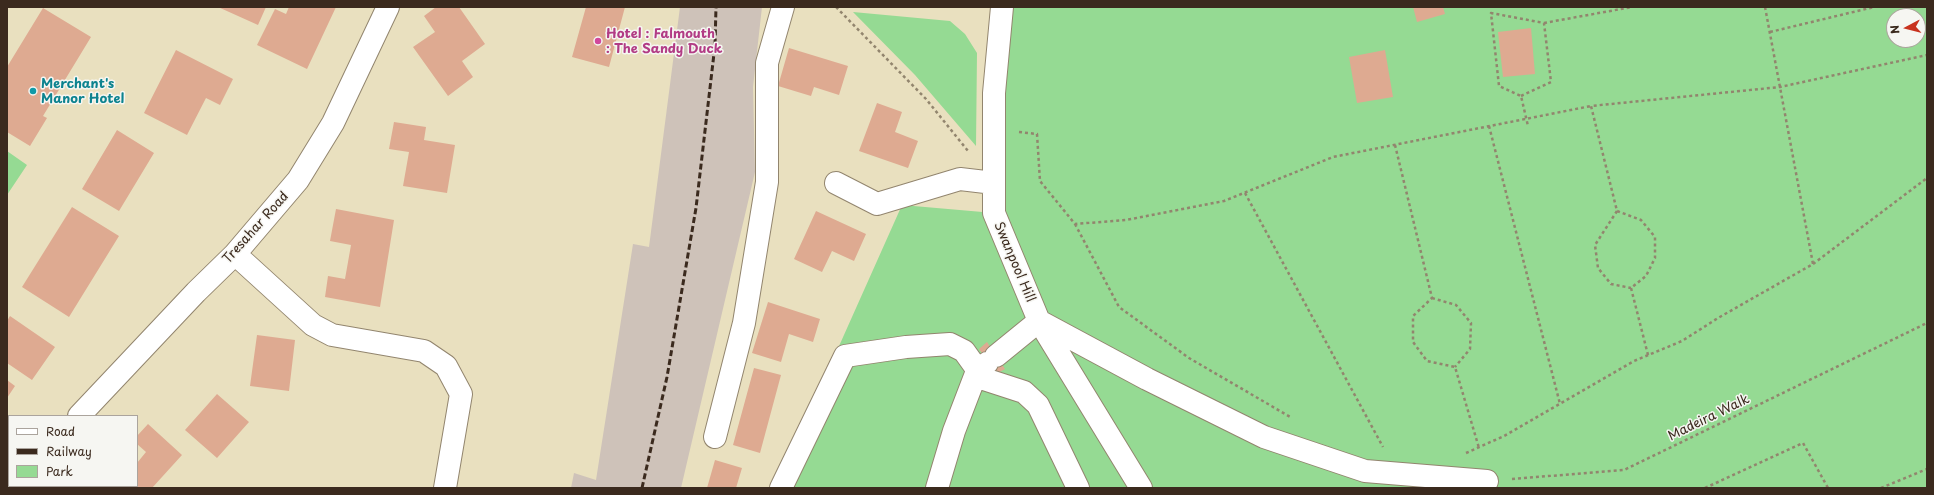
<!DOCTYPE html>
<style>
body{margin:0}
#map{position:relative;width:1934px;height:495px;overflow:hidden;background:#e9e0bf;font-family:"Playpen Sans",sans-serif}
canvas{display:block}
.frame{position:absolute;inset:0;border:8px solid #3b2a1e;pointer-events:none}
.legend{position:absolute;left:8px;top:415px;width:130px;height:72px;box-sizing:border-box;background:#f6f6f2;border:1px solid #aba49d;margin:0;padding:5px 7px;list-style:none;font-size:12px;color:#3b2a1e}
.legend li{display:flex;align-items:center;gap:8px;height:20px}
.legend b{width:20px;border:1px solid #aba49d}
.north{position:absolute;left:1886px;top:8px;width:40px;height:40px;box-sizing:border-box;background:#f6f6f2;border:1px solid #aba49d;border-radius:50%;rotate:263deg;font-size:11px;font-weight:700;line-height:16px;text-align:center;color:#3b2a1e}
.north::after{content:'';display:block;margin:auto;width:14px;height:18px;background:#c8321e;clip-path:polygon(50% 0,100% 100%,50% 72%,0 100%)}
</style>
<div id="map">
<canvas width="1934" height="495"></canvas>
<div class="frame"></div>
<ul class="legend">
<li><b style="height:5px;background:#fff"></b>Road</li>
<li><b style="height:5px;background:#3b2a1e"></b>Railway</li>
<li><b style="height:11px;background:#95da93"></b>Park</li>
</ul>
<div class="north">N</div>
</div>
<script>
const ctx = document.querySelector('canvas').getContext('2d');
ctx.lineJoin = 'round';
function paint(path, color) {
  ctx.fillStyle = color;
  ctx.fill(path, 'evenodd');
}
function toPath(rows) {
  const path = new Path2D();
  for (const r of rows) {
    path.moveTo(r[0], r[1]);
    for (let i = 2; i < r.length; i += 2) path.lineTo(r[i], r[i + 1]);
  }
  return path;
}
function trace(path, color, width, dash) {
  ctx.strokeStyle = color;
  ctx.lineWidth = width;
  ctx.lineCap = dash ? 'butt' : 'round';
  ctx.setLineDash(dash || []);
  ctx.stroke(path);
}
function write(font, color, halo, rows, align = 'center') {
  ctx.font = font + ' "Playpen Sans",sans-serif';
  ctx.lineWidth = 3;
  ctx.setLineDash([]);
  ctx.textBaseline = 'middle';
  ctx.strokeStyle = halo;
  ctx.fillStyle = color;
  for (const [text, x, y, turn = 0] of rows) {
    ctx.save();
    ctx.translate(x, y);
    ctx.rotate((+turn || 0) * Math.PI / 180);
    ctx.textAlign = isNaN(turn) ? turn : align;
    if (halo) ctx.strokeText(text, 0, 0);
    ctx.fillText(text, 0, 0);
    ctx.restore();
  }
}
paint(toPath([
 [680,7,762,7,753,87,755,172,681,488,571,488,574,473,596,480,633,244,649,247]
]), '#cec2b9');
paint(toPath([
 [1003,7,1927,7,1927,488,771,488,827,373,902,205,994,213],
 [1894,16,1918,16,1918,40,1894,40],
 [853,12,950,21,965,34,977,53,976,146,915,75],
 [7,151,27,165,7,195]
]), '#95da93');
paint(toPath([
 [218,7,266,7,258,25],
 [289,7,336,7,307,69,257,45,275,9,286,14],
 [436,7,459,7,485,44,462,61,473,77,448,96,413,47,435,32,424,16],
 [586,7,625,7,609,67,572,57],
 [1413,7,1443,7,1445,14,1417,22],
 [43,8,91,37,43,116,47,118,30,146,7,132,7,67],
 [1531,28,1535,74,1503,77,1498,32],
 [789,48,848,66,839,95,814,87,811,96,778,86],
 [176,50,233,79,220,105,206,98,187,135,144,113],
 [1385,50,1393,97,1357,103,1349,57],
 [877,103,902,112,895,132,918,141,908,168,859,151],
 [394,122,426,127,424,140,455,145,447,193,403,186,409,152,389,149],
 [117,130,154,153,119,211,82,189],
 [72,207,119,236,69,317,22,287],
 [336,209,394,220,380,307,325,297,328,276,345,279,351,245,330,241],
 [816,211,866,234,854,261,832,251,822,272,794,259],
 [768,302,820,319,813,342,789,334,781,362,752,353],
 [10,316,55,347,32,380,7,363,7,321],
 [257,335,295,340,289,391,250,386],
 [987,342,1005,369,996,374,979,349],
 [754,368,781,375,760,453,733,445],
 [7,380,15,386,7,398],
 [217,394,249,422,217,458,185,430],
 [148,424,182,455,152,488,100,488,98,486,137,486,137,463,146,452,137,444,137,436],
 [715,460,742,468,736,488,707,488]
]), '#deaa91');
const minor = toPath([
 [1002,7,994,93,994,213,1039,321,1141,488],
 [836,183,877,204,960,179,994,183],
 [235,254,313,325,332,335,424,351,446,366,461,394,445,488],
 [1039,321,1147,379,1264,437,1365,471,1487,481],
 [996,356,1039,321],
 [79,416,196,292,235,254,298,180,333,123,388,7],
 [715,437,744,323,767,182,767,63,783,7],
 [7,488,9,486],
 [781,488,845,356,906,347,950,344,964,351,984,379,1024,392,1038,405,1078,488],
 [937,488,954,431,977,371,987,363]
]);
trace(minor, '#92856e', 24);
trace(toPath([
 [836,7,926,99,968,151],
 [1544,23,1632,7],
 [1770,32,1874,7],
 [1521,96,1551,82,1544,23,1491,13,1499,86,1521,96,1528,126],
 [1489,126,1560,404],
 [1019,132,1037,134,1040,181,1075,224,1126,220,1224,201,1333,157,1591,106],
 [1395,145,1432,298,1413,316,1413,342,1427,361,1455,367,1479,448],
 [1245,193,1383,447],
 [1617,211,1595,245,1598,268,1611,284,1631,288],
 [1075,224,1119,307,1189,358,1292,418],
 [1813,264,1927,178],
 [1432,298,1456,305,1471,323,1470,349,1455,367],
 [1648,355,1631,288,1646,276,1655,258,1655,237,1641,220,1617,211,1591,106,1780,87,1927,55],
 [1466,453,1504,436,1634,361,1682,341,1718,318,1813,264,1765,7],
 [1512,479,1624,470,1927,323],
 [1705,488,1803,443,1828,488],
 [1881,488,1927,469]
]), '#92856e', 2.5, [3, 3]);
trace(minor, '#fff', 22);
trace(toPath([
 [642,488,667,377,696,208,715,45,716,7]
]), '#3b2a1e', 3, [6, 3]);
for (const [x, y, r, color] of [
 [598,41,4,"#d1479c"],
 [33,91,4,"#0f9aa8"]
]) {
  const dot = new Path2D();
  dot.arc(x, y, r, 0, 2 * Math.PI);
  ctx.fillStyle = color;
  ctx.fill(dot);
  trace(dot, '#f6f6f2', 1.5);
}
write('bold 13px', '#b23c85', '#f6f6f2', [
 ["Hotel : Falmouth",606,34],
 [": The Sandy Duck",606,49]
], 'left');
write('bold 13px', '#0d838f', '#f6f6f2', [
 ["Merchant's",41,84],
 ["Manor Hotel",41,99]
], 'left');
write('13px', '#3b2a1e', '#f6f6f2', [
 ["Tresahar Road",256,228,-48],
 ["Swanpool Hill",1014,262,67],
 ["Madeira Walk",1709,418,-26]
]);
</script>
